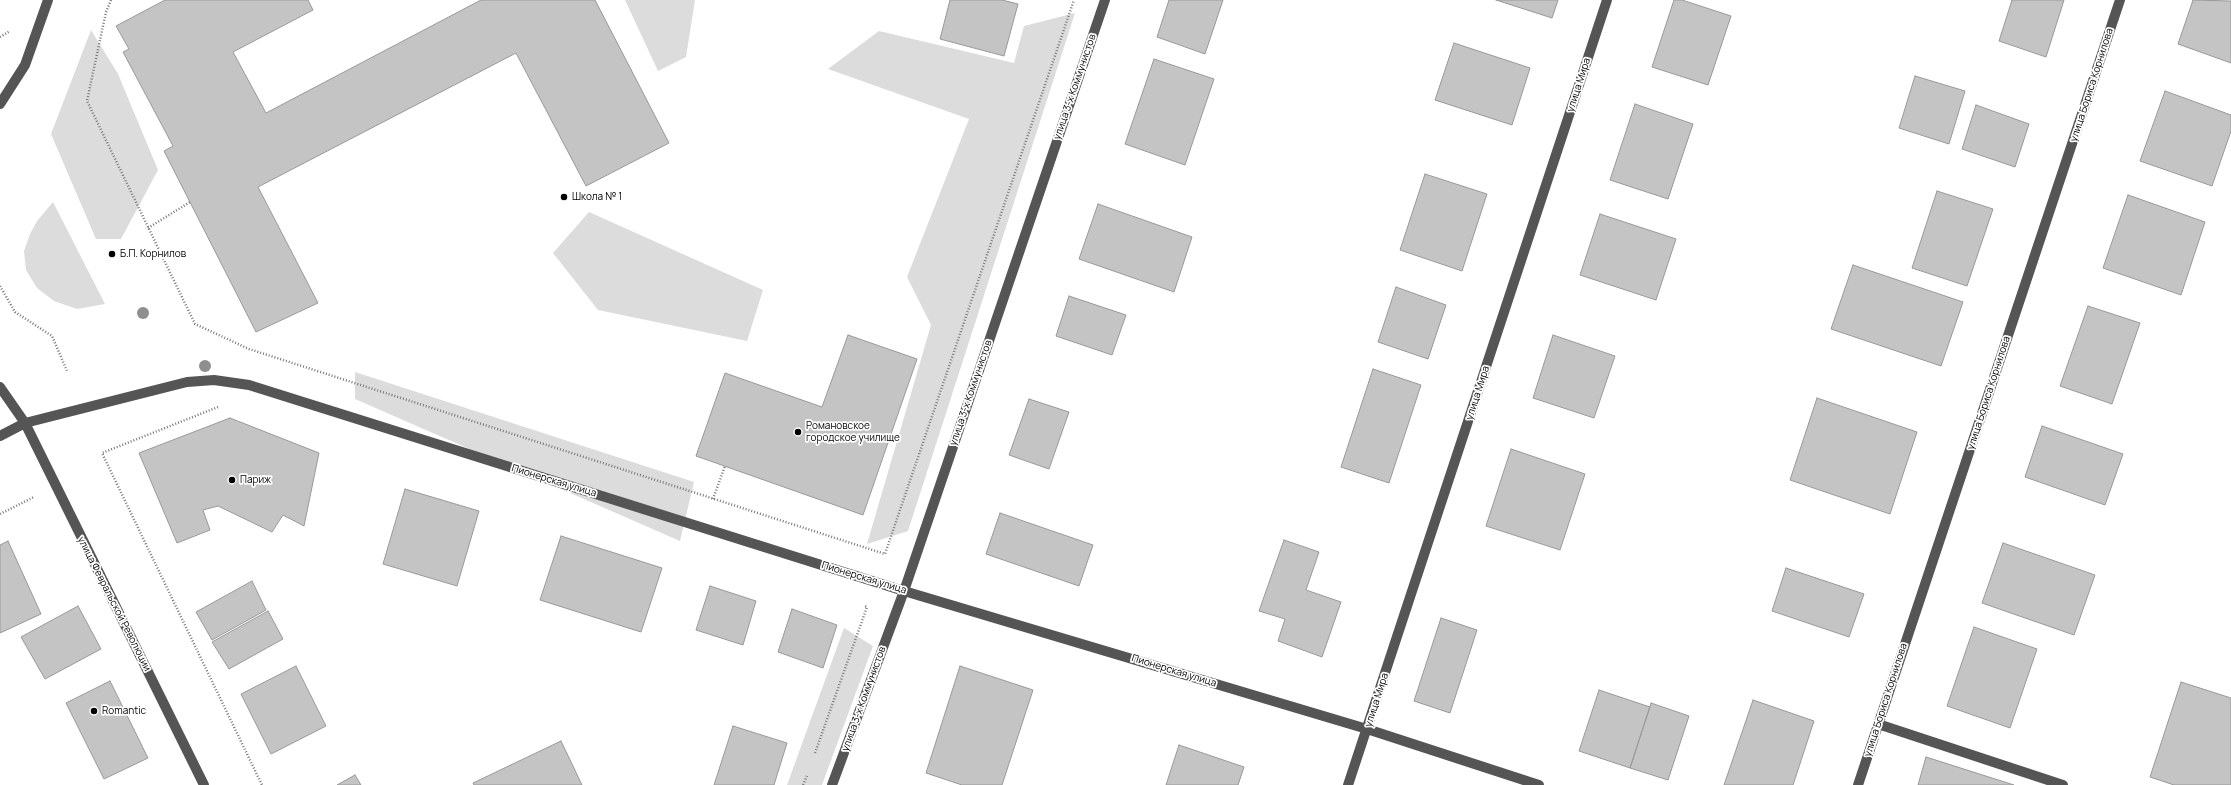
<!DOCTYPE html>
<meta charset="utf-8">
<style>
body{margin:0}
canvas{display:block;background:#fff}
</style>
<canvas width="2231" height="785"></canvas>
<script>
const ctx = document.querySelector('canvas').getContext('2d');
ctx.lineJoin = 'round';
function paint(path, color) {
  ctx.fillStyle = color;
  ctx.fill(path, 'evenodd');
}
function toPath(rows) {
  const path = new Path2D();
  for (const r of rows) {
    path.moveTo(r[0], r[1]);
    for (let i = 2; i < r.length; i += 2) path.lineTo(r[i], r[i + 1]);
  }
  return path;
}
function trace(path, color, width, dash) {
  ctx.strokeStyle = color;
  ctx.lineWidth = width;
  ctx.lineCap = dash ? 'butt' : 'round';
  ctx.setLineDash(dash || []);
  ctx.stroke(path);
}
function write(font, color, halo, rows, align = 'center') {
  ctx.font = font + ' Manrope,sans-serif';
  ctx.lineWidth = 3.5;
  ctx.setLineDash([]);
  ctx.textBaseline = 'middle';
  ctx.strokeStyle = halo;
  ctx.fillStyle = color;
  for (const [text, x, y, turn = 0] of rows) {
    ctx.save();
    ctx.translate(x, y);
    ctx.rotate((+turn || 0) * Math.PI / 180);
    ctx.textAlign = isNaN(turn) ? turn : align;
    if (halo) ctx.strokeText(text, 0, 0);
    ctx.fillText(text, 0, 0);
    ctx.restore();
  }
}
paint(toPath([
 [625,0,695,0,686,57,658,71],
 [1075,13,908,531,867,544,931,325,907,277,969,119,828,69,879,31,1014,63,1024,26],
 [91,30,118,74,158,170,121,239,96,239,51,134],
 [53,202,105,304,77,309,54,301,37,288,26,270,24,251,30,234,37,221],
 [589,212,763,290,747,341,598,310,553,253],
 [355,372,694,482,680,541,355,399],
 [844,628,873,646,822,785,787,785]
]), '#dcdcdc');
const building = toPath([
 [165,0,308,0,313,10,233,52,266,113,481,0,595,0,669,143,586,186,516,53,258,187,318,303,256,332,164,151,173,146,123,52,129,49,116,26,165,0],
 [950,0,1002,0,1018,4,1004,56,940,39,950,0],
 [1169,0,1223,0,1205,54,1157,37,1169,0],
 [1496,0,1558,0,1552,18,1496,0],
 [1674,0,1682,0,1731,16,1708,85,1652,67,1674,0],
 [2012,0,2064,0,2046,57,1999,41,2012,0],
 [2193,0,2231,1,2231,63,2178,44,2193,0],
 [1454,43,1530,68,1512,125,1435,100,1454,43],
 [1154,59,1214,79,1185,165,1125,144,1154,59],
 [1915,76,1965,91,1949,144,1899,128,1915,76],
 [2165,91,2231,115,2231,131,2212,186,2140,161,2165,91],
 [1635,104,1693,124,1668,199,1610,180,1635,104],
 [1976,105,2029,124,2015,167,1962,149,1976,105],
 [1425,174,1487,194,1462,271,1400,250,1425,174],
 [1937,191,1993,209,1967,286,1912,268,1937,191],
 [2128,195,2205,222,2181,295,2103,268,2128,195],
 [1098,204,1192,237,1174,292,1079,259,1098,204],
 [1600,214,1676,239,1656,300,1580,275,1600,214],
 [1853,265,1963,302,1941,366,1831,329,1853,265],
 [1396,287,1446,305,1428,359,1378,342,1396,287],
 [1069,296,1126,315,1112,355,1056,336,1069,296],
 [2088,306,2140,323,2112,404,2060,386,2088,306],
 [848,335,917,359,863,515,696,456,725,373,822,407,848,335],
 [1553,335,1615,356,1594,418,1533,398,1553,335],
 [1373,369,1421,385,1389,483,1341,467,1373,369],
 [1817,398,1917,432,1890,514,1790,480,1817,398],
 [1029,399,1069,412,1049,469,1009,455,1029,399],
 [230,418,319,453,304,526,283,515,272,532,218,506,203,510,210,530,177,543,139,453,230,418],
 [2042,426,2123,454,2105,505,2025,477,2042,426],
 [1511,449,1585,474,1560,550,1486,526,1511,449],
 [405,489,479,511,457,586,383,564,405,489],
 [1000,513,1093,545,1079,586,986,554,1000,513],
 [561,536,662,568,641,632,540,600,561,536],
 [1284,540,1319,552,1306,590,1341,602,1322,657,1278,641,1285,619,1259,611,1284,540],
 [8,541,41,614,0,633,0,545,8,541],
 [2003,543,2095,575,2074,635,1982,603,2003,543],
 [1786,568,1864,594,1849,637,1772,611,1786,568],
 [252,581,266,610,212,640,196,612,252,581],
 [710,586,756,601,743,645,696,630,710,586],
 [78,606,101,649,45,679,21,637,78,606],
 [792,609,837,625,823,668,778,652,792,609],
 [268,611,283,639,229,669,212,642,268,611],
 [1441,618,1477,630,1450,713,1414,701,1441,618],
 [1974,627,2037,649,2010,728,1947,706,1974,627],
 [296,666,326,726,271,754,241,694,296,666],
 [960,666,1033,690,1002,785,962,785,926,773,960,666],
 [110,681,148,758,104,779,66,703,110,681],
 [2181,682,2231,698,2231,785,2174,785,2150,777,2181,682],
 [1599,690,1650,707,1630,768,1579,751,1599,690],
 [1753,700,1814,721,1793,785,1724,785,1753,700],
 [1651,703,1689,716,1668,780,1630,768,1651,703],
 [733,726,787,743,774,785,714,785,733,726],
 [561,741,582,785,474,785,473,783,561,741],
 [1179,745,1244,767,1238,785,1166,785,1179,745],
 [1926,757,2014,785,1918,785,1926,757],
 [355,775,361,785,337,785,355,775]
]);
paint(building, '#c4c4c4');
trace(building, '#999', 1);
trace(toPath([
 [111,0,106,12,87,101,195,324,249,349,885,554,1074,0],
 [0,37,10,31],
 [148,228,190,202],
 [0,286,15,312,52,336,67,371],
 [218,407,102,453,262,785],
 [713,499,725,466],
 [0,514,34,497],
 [815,753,867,607,865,606],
 [803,785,807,776]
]), '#777', 2.5, [1, 2]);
trace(toPath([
 [0,104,25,65,48,0],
 [0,387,25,423,204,785],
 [0,436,25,423,187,382,214,380,249,385,904,591,1367,729,1539,785],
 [1878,724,2063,785],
 [832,785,904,591,1105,0],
 [1348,785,1607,0],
 [1858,785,2120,0]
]), '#555', 10);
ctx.fillStyle = '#8f8f8f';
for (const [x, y] of [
 [143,313],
 [205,366]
]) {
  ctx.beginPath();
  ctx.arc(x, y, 6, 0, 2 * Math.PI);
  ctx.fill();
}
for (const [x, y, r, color] of [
 [564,197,4,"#000"],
 [112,254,4,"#000"],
 [798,432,4,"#000"],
 [232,480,4,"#000"],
 [94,711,4,"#000"]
]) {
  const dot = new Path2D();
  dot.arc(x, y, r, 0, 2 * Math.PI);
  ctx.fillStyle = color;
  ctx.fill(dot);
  trace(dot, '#fff', 1.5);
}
write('10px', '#000', '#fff', [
 ["улица Мира",1579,85,-72],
 ["улица Бориса Корнилова",2092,85,-72],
 ["улица 3-х Коммунистов",1075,87,-71],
 ["улица 3-х Коммунистов",971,393,-71],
 ["улица Мира",1478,393,-72],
 ["улица Бориса Корнилова",1989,393,-72],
 ["Пионерская улица",554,481,17],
 ["Пионерская улица",864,578,17],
 ["улица Февральской Революции",114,604,63],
 ["Пионерская улица",1174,671,17],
 ["улица 3-х Коммунистов",864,699,-70],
 ["улица Мира",1377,700,-72],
 ["улица Бориса Корнилова",1886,700,-72]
]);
write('10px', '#000', '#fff', [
 ["Школа № 1",572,197],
 ["Б.П. Корнилов",120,254],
 ["Романовское",806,426],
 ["городское училище",806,438],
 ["Париж",240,480],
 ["Romantic",102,711]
], 'left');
</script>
